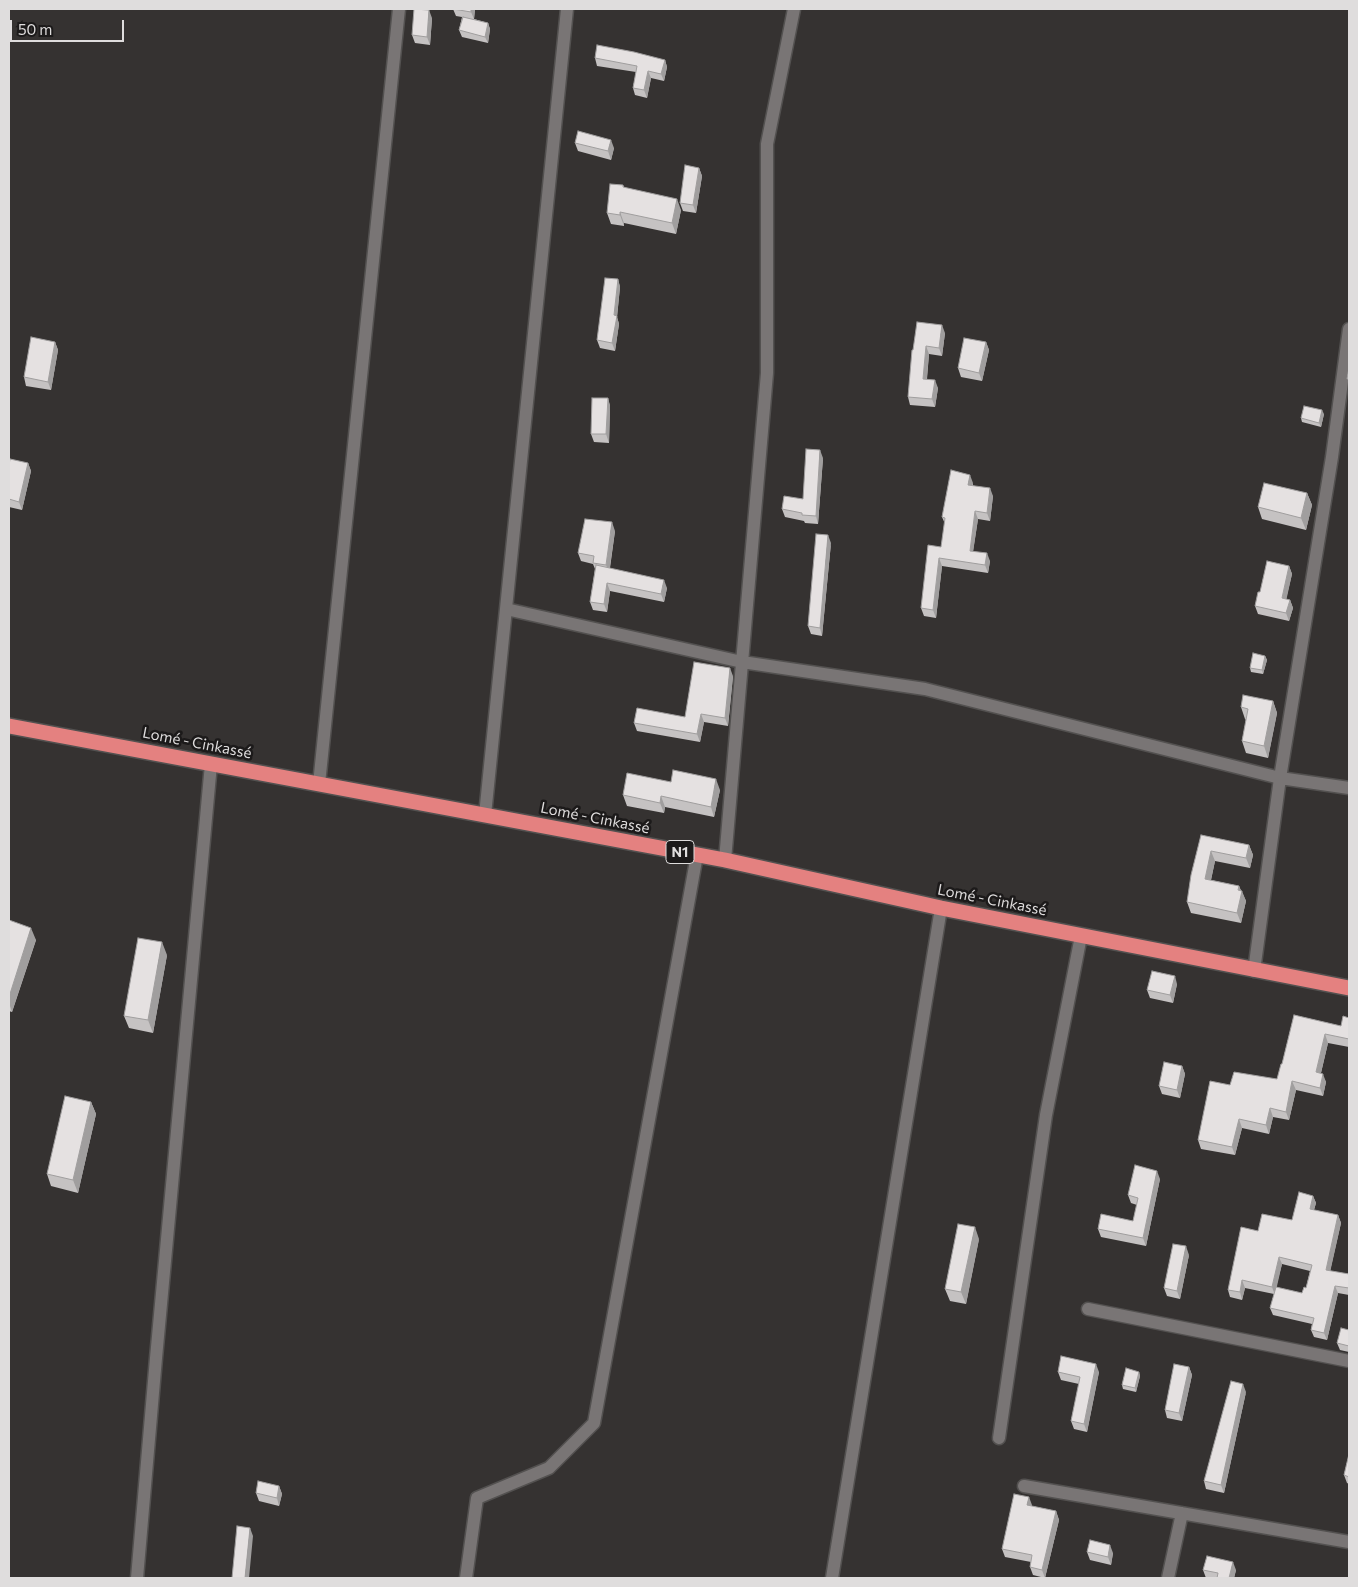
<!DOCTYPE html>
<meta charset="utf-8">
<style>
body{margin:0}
#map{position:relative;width:1358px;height:1587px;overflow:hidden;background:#353231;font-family:Commissioner,sans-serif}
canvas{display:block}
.frame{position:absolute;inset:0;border:10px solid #dfdddd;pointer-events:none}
.scale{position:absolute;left:10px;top:20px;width:114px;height:22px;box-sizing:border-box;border:2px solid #dfdddd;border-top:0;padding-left:6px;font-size:15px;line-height:18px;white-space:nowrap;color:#dfdddd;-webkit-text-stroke:4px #1c1a1a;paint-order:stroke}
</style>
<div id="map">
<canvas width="1358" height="1587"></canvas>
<div class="frame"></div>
<div class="scale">50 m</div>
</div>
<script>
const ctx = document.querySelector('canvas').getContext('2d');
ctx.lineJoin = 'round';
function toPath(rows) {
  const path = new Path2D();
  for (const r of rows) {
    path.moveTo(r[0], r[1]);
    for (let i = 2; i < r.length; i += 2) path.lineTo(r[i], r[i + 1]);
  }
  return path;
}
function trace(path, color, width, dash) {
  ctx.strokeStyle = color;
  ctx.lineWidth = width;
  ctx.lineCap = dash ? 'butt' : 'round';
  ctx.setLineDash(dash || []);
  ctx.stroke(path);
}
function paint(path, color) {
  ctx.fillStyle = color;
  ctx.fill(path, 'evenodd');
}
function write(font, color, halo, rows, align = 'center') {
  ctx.font = font + ' Commissioner,sans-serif';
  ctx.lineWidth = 5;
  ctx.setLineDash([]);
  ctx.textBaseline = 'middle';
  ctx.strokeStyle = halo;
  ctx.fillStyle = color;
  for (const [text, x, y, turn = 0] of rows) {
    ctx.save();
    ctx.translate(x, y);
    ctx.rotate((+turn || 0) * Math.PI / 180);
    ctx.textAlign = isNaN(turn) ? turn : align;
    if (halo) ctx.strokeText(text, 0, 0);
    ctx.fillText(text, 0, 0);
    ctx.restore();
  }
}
const minor = toPath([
 [506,609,742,662,925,689,1280,778,1349,788],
 [319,784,399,9],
 [485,815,567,9],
 [725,860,767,373,767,144,794,9],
 [1254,971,1280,778,1332,457,1349,329],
 [1088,1309,1349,1361],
 [999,1438,1046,1115,1081,936],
 [1024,1486,1349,1542],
 [137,1578,156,1358,211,764],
 [466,1578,477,1498,549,1468,594,1423,697,855],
 [832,1578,941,908],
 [1168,1578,1182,1513]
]);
const highway = toPath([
 [9,726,725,860,941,908,1349,988]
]);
trace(minor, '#535150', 15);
trace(highway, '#535150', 18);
trace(minor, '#797575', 12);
trace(highway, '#e48180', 15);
paint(toPath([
 [453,9,475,9,474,19,488,23,490,29,488,43,462,37,459,30,462,17,456,16],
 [432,18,430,45,415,43,412,35],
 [595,58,665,60,667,67,664,81,651,78,647,98,635,95,633,88,636,72,597,66],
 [575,143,614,148,611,160,578,151],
 [699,168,702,176,696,213,683,211,680,203],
 [623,185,624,187,681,210,676,234,624,223,624,226,611,224,607,213],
 [618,279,620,287,617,317,619,324,615,351,600,348,597,340],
 [945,333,942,356,929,354,927,379,938,388,935,407,910,405,908,397,913,350],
 [55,342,58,350,51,390,26,386,24,377],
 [986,342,989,350,982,381,961,377,958,368],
 [608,398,610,406,609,443,594,442,591,434],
 [1324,414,1321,427,1302,422,1301,418],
 [823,458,818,524,805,523,804,521,785,517,782,509,803,499],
 [28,463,31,471,22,510,9,507,9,465],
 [973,483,973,486,993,496,990,521,978,519,973,551,990,561,988,573,942,566,936,618,924,616,921,608,941,547,945,524,942,517],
 [1307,493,1312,505,1306,530,1262,519,1258,507],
 [615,531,610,568,667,588,664,602,610,591,607,612,593,610,590,602,595,569,593,564,581,561,578,553],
 [831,543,822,636,811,634,808,626],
 [1289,566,1292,574,1286,599,1290,600,1293,608,1289,621,1258,614,1255,606,1260,592],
 [1265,656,1267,660,1263,674,1251,672,1250,668],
 [733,676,728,726,704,722,700,742,637,731,634,723,685,717],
 [1273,701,1277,713,1268,758,1246,753,1242,741,1246,720,1245,719,1241,707],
 [671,782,720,790,714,817,665,807,664,813,627,806,623,795],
 [1201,835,1249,845,1253,855,1250,868,1215,861,1211,880,1239,886,1246,901,1241,923,1191,913,1187,902],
 [9,920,36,940,12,1012,9,1011],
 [167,955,153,1033,129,1028,124,1016],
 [1177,984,1173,1003,1150,998,1147,990],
 [1294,1015,1341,1026,1349,1018,1349,1047,1328,1043,1321,1073,1326,1082,1323,1096,1296,1090,1289,1120,1273,1117,1269,1134,1242,1128,1235,1155,1201,1149,1198,1140,1230,1085,1277,1079,1282,1064],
 [1182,1066,1185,1074,1180,1098,1162,1094,1159,1086],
 [91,1102,96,1114,78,1193,51,1186,47,1174],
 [1160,1179,1146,1246,1101,1237,1098,1229,1133,1221,1137,1205,1131,1203,1128,1195],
 [1313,1196,1316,1203,1314,1210,1338,1215,1341,1223,1330,1271,1349,1274,1349,1295,1338,1293,1327,1340,1314,1337,1311,1330,1312,1324,1273,1315,1270,1308,1274,1294,1245,1288,1242,1300,1230,1297,1228,1290,1258,1231,1292,1220],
 [1282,1264,1310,1271,1306,1288,1302,1293,1276,1287],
 [979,1239,966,1304,950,1301,945,1289],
 [1189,1255,1180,1299,1167,1296,1164,1288],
 [1349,1330,1349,1352,1340,1350,1337,1343],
 [1189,1367,1192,1375,1182,1421,1167,1418,1165,1410],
 [1058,1372,1099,1372,1087,1432,1074,1429,1071,1421,1079,1384,1061,1380],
 [1139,1372,1140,1376,1136,1392,1123,1389,1122,1385],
 [1246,1392,1224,1493,1206,1489,1204,1481],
 [1349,1454,1349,1484,1347,1483,1344,1475],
 [279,1486,282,1494,279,1506,259,1501,256,1493],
 [1032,1505,1032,1506,1056,1511,1059,1520,1045,1578,1033,1575,1030,1567,1031,1562,1005,1557,1002,1549],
 [1087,1552,1113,1553,1111,1565,1090,1560],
 [1203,1570,1236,1570,1234,1578,1206,1578]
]), '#c5c2c2');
paint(toPath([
 [471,9,475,9,474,19,471,12],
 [429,10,432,18,430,45,427,37],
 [488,23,490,29,488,43,485,37],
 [665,60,667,67,664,81,661,74],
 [648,71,651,78,647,98,644,90],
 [611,140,614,148,611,160,608,151],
 [699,168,702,176,696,213,693,205],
 [677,199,681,210,676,234,672,223],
 [620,212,624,223,624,226,620,215],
 [618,279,620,287,617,317,619,324,615,351,612,343,614,315],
 [942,325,945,333,942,356,939,348],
 [55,342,58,350,51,390,48,382],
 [986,342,989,350,982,381,979,373],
 [926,346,929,354,926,387,923,379],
 [935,380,938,388,935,407,932,399],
 [608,398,610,406,609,443,606,434],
 [1322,410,1324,414,1321,427,1319,423],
 [820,450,823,458,818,524,816,516],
 [28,463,31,471,22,510,19,502],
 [970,475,973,483,971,493,968,485],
 [990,488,993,496,990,521,987,513],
 [1307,493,1312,505,1306,530,1301,518],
 [975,511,978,519,972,559,970,551],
 [612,522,615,531,609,573,606,565],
 [828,535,831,543,822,636,820,628],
 [987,553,990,561,988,573,985,565],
 [939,558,942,566,936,618,933,610],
 [1289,566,1292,574,1285,606,1282,598],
 [664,580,667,588,664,602,661,594],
 [607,583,610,591,607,612,604,604],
 [1290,600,1293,608,1289,621,1286,613],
 [1265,656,1267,660,1263,674,1262,670],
 [730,668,733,676,728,726,725,718],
 [1273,701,1277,713,1268,758,1264,746],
 [701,714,704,722,700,742,697,734],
 [716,779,720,790,714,817,711,807],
 [661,796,665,807,664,813,660,803],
 [1249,845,1253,855,1250,868,1246,858],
 [1211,851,1215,861,1209,889,1205,879],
 [1239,886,1242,894,1242,891,1246,901,1241,923,1237,913],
 [31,928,36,940,12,1012,9,1003,9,997],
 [162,942,167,955,153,1033,148,1020],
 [1175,976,1177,984,1173,1003,1170,995],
 [1325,1034,1328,1043,1319,1081,1316,1072],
 [1182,1066,1185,1074,1180,1098,1177,1090],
 [1323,1074,1326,1082,1323,1096,1320,1088],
 [1292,1081,1296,1090,1289,1120,1286,1112],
 [91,1102,96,1114,78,1193,73,1180],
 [1270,1108,1273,1117,1269,1134,1266,1125],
 [1239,1119,1242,1128,1235,1155,1232,1147],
 [1157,1171,1160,1179,1146,1246,1143,1238],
 [1313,1196,1316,1203,1312,1216,1310,1209],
 [1338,1215,1341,1223,1329,1277,1326,1270],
 [975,1227,979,1239,966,1304,961,1292],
 [1186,1246,1189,1255,1180,1299,1177,1291],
 [1279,1257,1282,1264,1275,1295,1272,1287],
 [1242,1280,1245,1288,1242,1300,1240,1292],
 [1335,1286,1338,1293,1327,1340,1324,1333],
 [1096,1364,1099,1372,1087,1432,1084,1424],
 [1189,1367,1192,1375,1182,1421,1179,1413],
 [1139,1372,1140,1376,1136,1392,1135,1388],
 [1243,1384,1246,1392,1224,1493,1221,1485],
 [279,1486,282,1494,279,1506,277,1498],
 [1029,1497,1032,1505,1030,1513,1027,1505],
 [1056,1511,1059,1520,1045,1578,1042,1570],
 [250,1528,253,1536,249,1578,245,1578],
 [1110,1545,1113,1553,1111,1565,1108,1557],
 [1233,1562,1236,1570,1234,1578,1229,1578]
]), '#a09e9e');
const building = toPath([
 [414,9,429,10,427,37,412,35,414,9],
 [453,9,471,9,471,12,453,9],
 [463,17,488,23,485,37,459,30,463,17],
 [597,45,634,52,665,60,661,74,648,71,644,90,633,88,637,66,595,58,597,45],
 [578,131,611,140,608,151,575,143,578,131],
 [685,165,699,168,693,205,680,203,685,165],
 [610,184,623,185,623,187,677,199,672,223,620,212,620,215,607,213,610,184],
 [605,278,618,279,614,315,617,316,612,343,597,340,605,278],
 [917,322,942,325,939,348,926,346,923,379,935,380,932,399,908,397,912,350,913,350,917,322],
 [31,337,55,342,48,382,24,377,31,337],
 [964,338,986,342,979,373,958,368,964,338],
 [1349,368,1349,379,1347,379,1349,368],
 [592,398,608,398,606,434,591,434,592,398],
 [1304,406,1322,410,1319,423,1301,418,1304,406],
 [806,449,820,450,816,516,802,515,802,513,782,509,784,496,803,499,806,449],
 [10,459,28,463,19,502,9,499,9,465,10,459],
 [951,470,970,475,968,485,990,488,987,513,975,511,970,551,987,553,985,565,939,558,933,610,921,608,928,545,941,547,945,518,942,517,951,470],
 [1264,483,1307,493,1301,518,1258,507,1264,483],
 [585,519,612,522,606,565,593,563,594,556,578,553,585,519],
 [816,534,828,535,820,628,808,626,816,534],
 [1267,561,1289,566,1282,598,1290,600,1286,613,1255,606,1258,592,1260,592,1267,561],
 [596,565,664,580,661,594,607,583,604,604,590,602,596,565],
 [1253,653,1265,656,1262,670,1250,668,1253,653],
 [694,662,730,668,725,718,701,714,697,734,634,723,637,708,685,717,694,662],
 [1243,695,1273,701,1264,746,1242,741,1248,709,1241,707,1243,695],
 [673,770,716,779,711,807,661,796,660,803,623,795,627,773,671,782,673,770],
 [1201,835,1249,845,1246,858,1211,851,1205,879,1239,886,1238,890,1242,891,1237,913,1187,902,1191,875,1201,835],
 [9,920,31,928,9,997,9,920],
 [138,938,162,942,148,1020,124,1016,138,938],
 [1152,971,1175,976,1170,995,1147,990,1152,971],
 [1294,1015,1341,1026,1343,1016,1349,1018,1349,1039,1325,1034,1316,1072,1323,1074,1320,1088,1292,1081,1286,1112,1270,1108,1266,1125,1239,1119,1232,1147,1198,1140,1210,1081,1230,1085,1234,1072,1277,1079,1281,1064,1282,1064,1294,1015],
 [1164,1062,1182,1066,1177,1090,1159,1086,1164,1062],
 [65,1096,91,1102,73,1180,47,1174,65,1096],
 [1135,1165,1157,1171,1143,1238,1098,1229,1101,1214,1133,1221,1138,1198,1128,1195,1135,1165],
 [1299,1192,1313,1196,1310,1209,1338,1215,1326,1270,1349,1274,1349,1288,1335,1286,1324,1333,1311,1330,1314,1318,1270,1308,1276,1287,1302,1293,1304,1287,1306,1288,1312,1265,1279,1257,1272,1287,1242,1280,1240,1292,1228,1290,1241,1227,1258,1231,1262,1214,1292,1220,1299,1192],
 [958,1224,975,1227,961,1292,945,1289,958,1224],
 [1173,1244,1186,1246,1177,1291,1164,1288,1173,1244],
 [1341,1328,1349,1330,1349,1346,1337,1343,1341,1328],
 [1061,1356,1096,1364,1084,1424,1071,1421,1080,1377,1058,1372,1061,1356],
 [1174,1364,1189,1367,1179,1413,1165,1410,1174,1364],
 [1126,1368,1139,1372,1135,1388,1122,1385,1126,1368],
 [1231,1381,1243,1384,1221,1485,1204,1481,1231,1381],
 [1349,1454,1349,1477,1344,1475,1349,1454],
 [258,1481,279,1486,277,1498,256,1493,258,1481],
 [1014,1494,1029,1497,1027,1505,1056,1511,1042,1570,1030,1567,1032,1555,1002,1549,1014,1494],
 [237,1526,250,1528,245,1578,255,1578,232,1578,237,1526],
 [1090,1540,1110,1545,1108,1557,1087,1552,1090,1540],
 [1207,1556,1233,1562,1229,1578,1217,1578,1218,1573,1203,1570,1207,1556]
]);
paint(building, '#e5e1e1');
trace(building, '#a09e9e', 1);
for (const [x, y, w] of [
 [680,852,28]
]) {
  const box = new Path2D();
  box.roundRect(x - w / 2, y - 11.5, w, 23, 4);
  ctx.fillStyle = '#1c1a1a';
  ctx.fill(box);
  trace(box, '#dfdddd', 1);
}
write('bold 14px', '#dfdddd', null, [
 ["N1",680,852]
]);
write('15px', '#dfdddd', '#1c1a1a', [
 ["Lomé - Cinkassé",197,743,11],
 ["Lomé - Cinkassé",595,818,11],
 ["Lomé - Cinkassé",992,900,11]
]);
</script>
